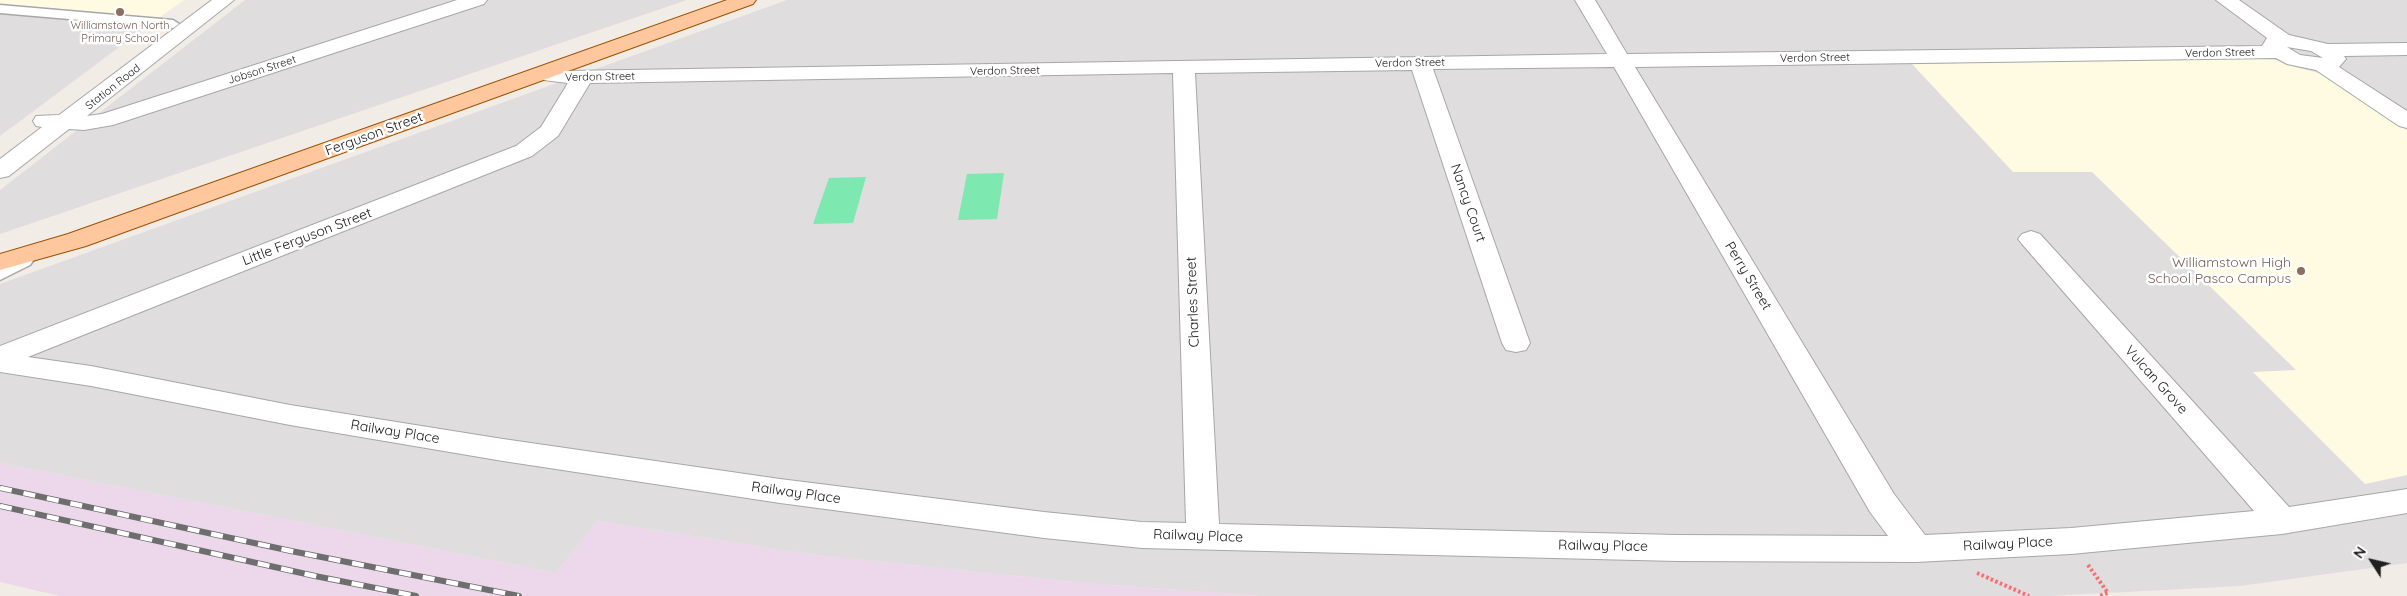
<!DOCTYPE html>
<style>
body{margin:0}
#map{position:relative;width:2407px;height:596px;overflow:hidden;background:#f2ece6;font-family:Quicksand,sans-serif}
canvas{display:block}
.north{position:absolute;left:2347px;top:536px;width:50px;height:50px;-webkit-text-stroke:4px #fff;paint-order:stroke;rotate:305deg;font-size:14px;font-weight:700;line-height:20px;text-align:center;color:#202020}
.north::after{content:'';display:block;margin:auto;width:18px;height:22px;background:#202020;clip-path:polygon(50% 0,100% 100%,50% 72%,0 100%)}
</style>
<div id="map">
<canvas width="2407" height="596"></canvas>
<div class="north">N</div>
</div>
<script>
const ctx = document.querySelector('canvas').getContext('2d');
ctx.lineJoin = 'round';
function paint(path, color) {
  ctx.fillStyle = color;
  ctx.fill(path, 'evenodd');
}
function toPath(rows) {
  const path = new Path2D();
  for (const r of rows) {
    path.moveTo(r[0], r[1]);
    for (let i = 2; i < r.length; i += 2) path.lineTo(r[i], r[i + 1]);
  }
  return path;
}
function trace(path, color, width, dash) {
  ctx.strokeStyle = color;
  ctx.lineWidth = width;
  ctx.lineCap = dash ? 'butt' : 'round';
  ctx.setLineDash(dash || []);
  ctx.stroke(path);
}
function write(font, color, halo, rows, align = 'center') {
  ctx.font = font + ' Quicksand,sans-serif';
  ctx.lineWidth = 5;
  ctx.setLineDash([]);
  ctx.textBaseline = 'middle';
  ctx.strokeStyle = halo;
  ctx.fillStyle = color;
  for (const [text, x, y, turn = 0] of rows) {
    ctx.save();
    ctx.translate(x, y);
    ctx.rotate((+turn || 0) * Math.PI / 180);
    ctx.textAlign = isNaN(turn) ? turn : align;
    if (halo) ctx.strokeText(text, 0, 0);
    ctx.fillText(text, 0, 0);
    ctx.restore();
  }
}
paint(toPath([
 [245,0,687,0,0,234,0,190],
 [787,0,2407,0,2407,563,2240,586,2050,596,1260,596,1083,583,807,554,597,521,556,573,0,463,0,284],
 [0,6,157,19,0,136]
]), '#dfddde');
paint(toPath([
 [0,463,556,573,597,521,807,554,1083,583,1260,596,60,596,0,582]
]), '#ecd7eb');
paint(toPath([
 [0,0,184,0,157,19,0,6],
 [2269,57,2295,67,2327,75,2407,130,2407,475,2365,484,2253,372,2296,370,2092,172,2013,172,1912,64]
]), '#fffbe2');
paint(toPath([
 [1004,173,997,219,958,220,967,174],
 [866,177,853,223,813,224,829,178]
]), '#7de8af');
const service = toPath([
 [0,5,173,20,179,24,173,28,0,13,0,5],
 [30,249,38,254,30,265,0,280,0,269,18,259,25,251,30,249]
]);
const minor = toPath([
 [212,0,234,0,87,116,102,114,457,0,487,0,484,4,113,125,84,130,69,129,9,176,0,178,0,159,42,127,36,126,33,121,36,116,59,115,212,0],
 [1575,0,1595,0,1627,54,2262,46,2267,38,2216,0,2239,0,2289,35,2328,44,2407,43,2407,55,2344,56,2346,59,2339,67,2407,111,2407,128,2399,126,2316,70,2287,64,2276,58,1635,67,1894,494,1925,535,2071,528,2254,511,2022,244,2018,239,2022,234,2031,231,2040,234,2289,507,2407,489,2407,513,2282,534,2071,554,1916,562,1677,561,1142,548,1044,538,780,503,503,461,290,425,91,386,0,372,0,346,516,146,541,127,568,83,535,79,532,74,535,69,543,68,566,71,1607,54,1575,0],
 [2287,47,2311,51,2323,58,2300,55,2287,47],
 [1614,67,1870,512,1888,536,1677,535,1219,524,1195,73,1412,70,1502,343,1506,350,1516,352,1526,350,1530,343,1433,69,1614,67],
 [1173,73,1186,523,1142,522,1044,512,780,479,503,439,290,405,91,366,28,357,532,156,558,136,590,83,1173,73]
]);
const primary = toPath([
 [727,0,756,0,753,4,171,215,86,246,0,270,0,254,68,234,727,0]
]);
trace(service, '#a7a7a7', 3);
trace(minor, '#a7a7a7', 2);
trace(primary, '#9d5100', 2);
trace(toPath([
 [2088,565,2108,593,2099,596],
 [1977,573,2029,596]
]), '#ff6a71', 4, [2.5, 2.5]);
paint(service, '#fff');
paint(minor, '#fff');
paint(primary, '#ffc79e');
const rail = toPath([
 [0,488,291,551,519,596],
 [0,506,315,576,416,596]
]);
trace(rail, '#6e6e6e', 6);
trace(rail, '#fff', 4.5, [12]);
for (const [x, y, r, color] of [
 [120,12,5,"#8d6e63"],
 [2301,271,5,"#8d6e63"]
]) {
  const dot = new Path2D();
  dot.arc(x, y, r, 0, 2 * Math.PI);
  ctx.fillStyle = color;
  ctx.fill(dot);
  trace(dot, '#fff', 2);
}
write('11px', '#785e54', '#fff', [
 ["Williamstown North",120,26],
 ["Primary School",120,39]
]);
write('11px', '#202020', '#fff', [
 ["Verdon Street",2220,53,-1],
 ["Verdon Street",1815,58,-1],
 ["Verdon Street",1410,63,-1],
 ["Jobson Street",262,70,-18],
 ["Verdon Street",1005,71,-1],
 ["Verdon Street",600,77,-1],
 ["Station Road",113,87,-38]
]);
write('14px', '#202020', '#fff', [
 ["Ferguson Street",374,134,-20],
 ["Nancy Court",1468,203,71],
 ["Little Ferguson Street",307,237,-21],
 ["Perry Street",1748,276,59],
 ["Charles Street",1193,302,-92],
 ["Vulcan Grove",2156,380,48],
 ["Railway Place",395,432,9],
 ["Railway Place",796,493,8],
 ["Railway Place",1198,536,2],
 ["Railway Place",2008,544,-3],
 ["Railway Place",1603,546,1]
]);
write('14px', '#785e54', '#fff', [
 ["Williamstown High",2291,263],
 ["School Pasco Campus",2291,279]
], 'right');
</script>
